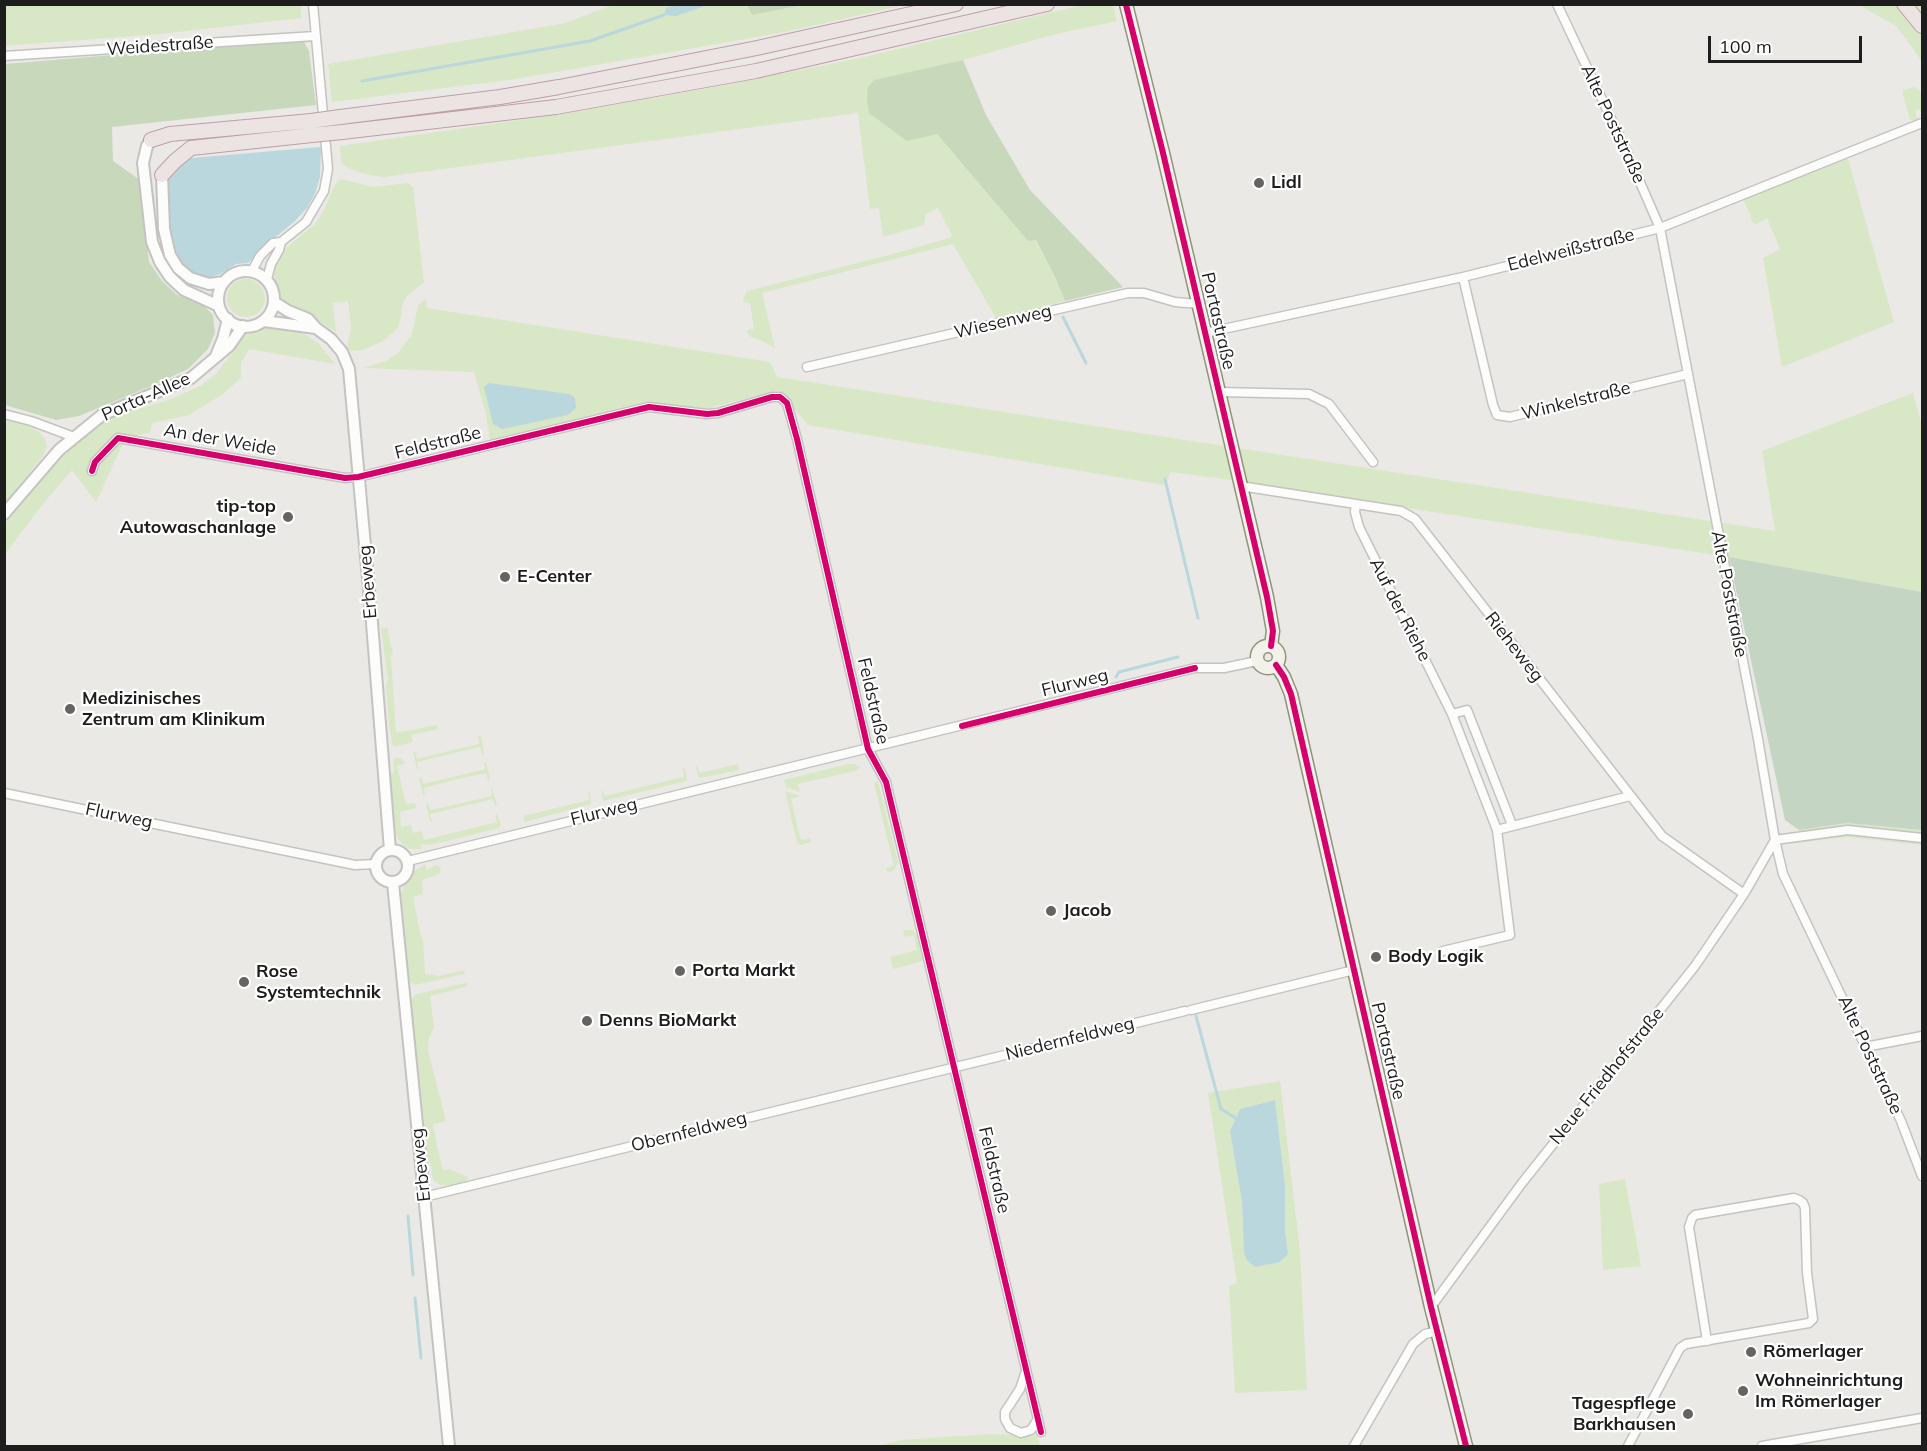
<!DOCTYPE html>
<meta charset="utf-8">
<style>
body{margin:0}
#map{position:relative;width:1927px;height:1451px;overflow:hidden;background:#ebe9e5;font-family:Mulish,sans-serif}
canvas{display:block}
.frame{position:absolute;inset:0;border:6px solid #1d1d1d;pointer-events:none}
.scale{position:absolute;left:1708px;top:36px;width:154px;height:27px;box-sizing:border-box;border:3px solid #1d1d1d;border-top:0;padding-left:8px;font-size:18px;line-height:21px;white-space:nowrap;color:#1d1d1d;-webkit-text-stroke:4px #fff;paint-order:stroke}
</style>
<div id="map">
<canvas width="1927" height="1451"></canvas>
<div class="frame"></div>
<div class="scale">100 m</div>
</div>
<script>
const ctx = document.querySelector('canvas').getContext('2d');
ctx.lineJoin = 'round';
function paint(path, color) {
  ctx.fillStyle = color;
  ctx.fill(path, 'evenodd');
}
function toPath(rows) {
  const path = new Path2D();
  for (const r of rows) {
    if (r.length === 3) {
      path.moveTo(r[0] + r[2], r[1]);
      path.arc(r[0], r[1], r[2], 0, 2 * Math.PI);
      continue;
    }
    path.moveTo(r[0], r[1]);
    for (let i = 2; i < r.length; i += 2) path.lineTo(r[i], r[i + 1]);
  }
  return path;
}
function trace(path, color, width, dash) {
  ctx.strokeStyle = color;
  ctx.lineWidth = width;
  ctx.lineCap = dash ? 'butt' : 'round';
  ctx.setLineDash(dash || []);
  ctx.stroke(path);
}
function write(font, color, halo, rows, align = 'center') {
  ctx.font = font + ' Mulish,sans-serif';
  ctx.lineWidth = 4.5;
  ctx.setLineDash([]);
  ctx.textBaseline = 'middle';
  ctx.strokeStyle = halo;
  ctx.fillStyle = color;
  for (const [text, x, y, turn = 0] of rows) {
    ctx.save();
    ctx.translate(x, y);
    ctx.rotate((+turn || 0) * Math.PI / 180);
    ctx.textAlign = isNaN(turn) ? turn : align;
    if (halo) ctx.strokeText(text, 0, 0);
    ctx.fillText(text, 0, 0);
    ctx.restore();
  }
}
paint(toPath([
 [5,4,301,4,301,18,160,34,5,46],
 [612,5,747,5,752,15,803,5,905,5,780,33,516,79,332,102,328,64,566,23],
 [1082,5,1113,5,1117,21,1056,34,963,60,874,80,868,87,907,141,936,133,1028,241,1035,240,1055,277,1065,301,996,318,953,244,762,293,775,348,762,341,749,336,747,330,754,329,750,303,744,303,743,299,747,291,885,256,950,238,952,235,938,208,926,214,924,225,883,237,879,208,870,209,858,113,384,177,368,175,350,169,341,163,340,146,561,114,721,86,860,58],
 [1859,5,1922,5,1922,61,1896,26],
 [1914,87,1919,89,1922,97,1922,113,1919,109,1915,111,1918,121,1910,120,1903,95,1903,90],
 [1848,159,1894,322,1782,367,1763,258,1780,249,1767,218,1754,225,1743,198],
 [341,179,373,187,408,183,413,187,424,282,408,295,403,302,399,326,394,332,383,341,363,350,352,351,347,348,351,327,348,301,333,303,336,332,318,320,293,310,285,305,281,299,274,275,273,268,281,252,314,225,323,212,336,183],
 [246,298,19],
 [426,299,427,308,770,362,777,377,1775,531,1762,451,1913,393,1922,426,1922,592,1729,557,1262,486,1224,479,1171,472,1164,485,808,425,779,390,705,409,647,404,491,444,485,410,474,372,364,368,386,361,398,353,412,334,418,306,422,301],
 [269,326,291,328,303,333,319,344,335,364,249,349,241,363,241,378,223,394,189,415,152,423,150,433,126,437,96,502,72,470,42,505,5,554,5,524,23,499,59,457,81,438,109,418,171,399,200,386,216,374,244,336],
 [5,419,18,421,39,432,45,439,47,446,44,454,5,505],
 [387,627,393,654,391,656,396,733,437,725,438,729,411,735,413,742,393,747,389,724,386,686,388,679,381,629],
 [478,736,481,736,484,753,482,754,480,747,425,760,417,762,419,769,417,769,413,752,415,751,417,759,436,754,479,744],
 [397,758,402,759,405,764,397,766,406,804,415,803,416,808,400,812,401,827,411,825,413,833,422,831,424,840,497,822,495,815,497,814,501,824,499,828,431,845,421,844,422,849,410,849,403,845,397,837,395,829,390,775,394,772,393,760],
 [484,762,486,762,490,779,488,780,486,773,458,779,424,788,425,795,423,795,419,778,421,777,423,784,453,777,485,769],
 [738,764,739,770,700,778,698,776,696,767,697,766,700,773],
 [848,764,853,764,861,767,855,771,798,784,800,792,786,787,784,780],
 [685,768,687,781,603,801,601,789,605,796,684,777,683,769],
 [878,781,898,862,894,870,890,872,887,871,886,868,894,866,874,783],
 [491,788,492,788,497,805,495,806,493,799,434,813,430,814,432,821,430,821,426,804,428,803,430,810,441,808,492,796],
 [785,791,800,796,791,799,799,833,801,840,810,838,811,842,801,845,797,843],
 [590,792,591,804,525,822,523,816,589,800,588,793],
 [1847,823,1922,830,1922,845,1846,837,1789,844,1799,830],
 [425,864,427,870,436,865,438,865,441,869,439,874,422,880,423,894,413,897,420,933,423,940,425,974,439,976,465,970,464,974,415,985,410,982,408,974,401,894,405,884,415,871],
 [903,930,912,930,916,934,923,961,893,969,890,957,917,950,914,935,905,937],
 [465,983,468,984,466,987,430,996,434,1027,429,1038,428,1050,446,1121,433,1124,437,1146,443,1170,449,1169,468,1177,467,1181,454,1185,440,1185,433,1180,431,1165,426,1157,411,1004,412,998,417,994],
 [1280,1081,1300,1251,1307,1390,1235,1393,1229,1286,1237,1283,1208,1093],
 [1275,1100,1285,1185,1285,1231,1288,1254,1280,1262,1244,1253,1242,1202,1230,1131,1240,1109],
 [1625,1179,1641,1266,1603,1270,1599,1184],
 [990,1434,1037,1436,1040,1446,880,1446,900,1440]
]), '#d8e7c5');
paint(toPath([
 [747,5,803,5,752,15],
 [294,40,304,42,309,51,316,105,112,127,113,161,140,180,149,262,162,281,177,295,201,303,213,315,215,333,208,349,188,369,156,384,79,416,56,420,5,405,5,64],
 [963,60,986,115,1030,190,1123,287,1065,301,1055,277,1036,240,1028,241,937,134,907,141,869,113,867,100,868,87,874,80]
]), '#c7d8bb');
paint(toPath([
 [1729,557,1922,592,1922,830,1847,823,1799,830,1785,820]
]), '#c4d5c4');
paint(toPath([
 [676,5,676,4,708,5,676,16,664,15,666,8],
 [321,147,320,177,315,194,307,208,294,222,261,249,255,257,248,263,236,264,220,274,211,277,199,277,188,269,178,258,168,220,166,198,168,179,173,169,181,162,191,158],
 [489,383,569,394,575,398,576,408,568,415,502,429,493,424,484,387],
 [1275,1100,1285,1185,1285,1231,1288,1254,1280,1262,1255,1267,1247,1260,1244,1253,1242,1202,1230,1131,1240,1109]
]), '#bad7dd');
trace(toPath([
 [362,81,590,41,664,15],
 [1063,317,1086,363],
 [1165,479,1198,618],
 [1116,677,1119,672,1178,657],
 [1196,1016,1221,1109,1237,1119],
 [408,1216,413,1275],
 [415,1298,421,1358]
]), '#bad7dd', 3);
const minor = toPath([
 [1557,4,1625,148,1660,228,1758,739,1775,840,1783,874,1901,1121,1922,1176],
 [4,56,315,36],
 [252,271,260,256,273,243,281,242,306,222,324,191,328,169,313,4],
 [1463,277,1493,405,1497,415,1510,417,1518,415,1688,374],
 [267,279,271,264,279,250,281,242],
 [1205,333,1463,277,1660,228,1922,123],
 [807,367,1128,293,1144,293,1175,302,1199,304],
 [1219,392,1309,394,1329,404,1373,462],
 [4,414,31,421,74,437],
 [92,471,95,462,118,438,345,478,358,477,649,407,707,414,718,413,772,397,780,397,787,403,797,439,868,749,886,782,1041,1432],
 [1240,486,1401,511,1415,519,1662,836,1744,894],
 [1356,504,1355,512,1359,527,1452,714,1497,830,1630,796],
 [1452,714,1467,710,1512,825],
 [4,793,355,865,376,864],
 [1775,840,1848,830,1922,838],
 [408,861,1195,668,1224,668,1257,661],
 [1443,951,1510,935,1497,830],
 [1191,1010,1354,970],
 [1865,1047,1922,1036],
 [424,1197,1185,1011],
 [1431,1307,1522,1183,1695,966,1744,894,1775,840],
 [1026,1371,1020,1389,1005,1412,1005,1419,1010,1428,1021,1433,1031,1430,1038,1419],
 [1354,1446,1413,1344,1425,1334,1438,1331],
 [1628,1446,1680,1348,1686,1344,1809,1323,1813,1319,1807,1273,1805,1208,1803,1203,1799,1200,1794,1198,1695,1215,1692,1218,1689,1227,1707,1341],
 [1762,1446,1922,1418]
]);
const tertiary = toPath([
 [151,140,147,146,143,163,152,242,160,262,170,277,184,290,219,306],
 [162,175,164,229,170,255,178,268,190,278,209,284,224,282],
 [246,299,28],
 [274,302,288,311,308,319,316,328,331,339,342,352,349,369,372,623,390,850],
 [264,321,316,328],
 [216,356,223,339,228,319],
 [4,514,59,450,102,415,191,378,229,346,243,326],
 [392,866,16],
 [393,883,449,1446]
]);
const secondary = toPath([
 [1126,4,1163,153,1267,597,1273,631,1271,646],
 [1268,657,11],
 [1276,665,1284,677,1291,694,1431,1307,1466,1446]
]);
const trunk = toPath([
 [1904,4,1922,26],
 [340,117,500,97,559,87,757,48,956,4],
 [342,132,556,107,756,71,1047,4],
 [151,140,170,134,311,121],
 [162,175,175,161,191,148,312,135]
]);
trace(minor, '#c4c3c1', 11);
trace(tertiary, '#c4c3c1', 14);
trace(secondary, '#92937e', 15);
trace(trunk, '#be9ea8', 16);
trace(minor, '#fcfcfb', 8);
trace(tertiary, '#fcfcfb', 10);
trace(secondary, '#f2f2ea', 12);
trace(trunk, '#ece4e2', 14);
const trunkBridge = toPath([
 [311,121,340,117],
 [312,135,342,132]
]);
trace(trunkBridge, '#be9ea8', 16, []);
trace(trunkBridge, '#ece4e2', 14);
trace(toPath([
 [1126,5,1163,153,1267,597,1273,631,1271,646],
 [92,471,95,462,118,438,345,478,358,477,649,407,707,414,718,413,772,397,780,397,787,403,797,439,868,749,886,782,1041,1432],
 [1276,665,1284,677,1291,694,1431,1307,1466,1446],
 [962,726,1195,668]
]), '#d6006c', 6);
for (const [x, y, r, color] of [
 [1259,183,6,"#656463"],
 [288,517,6,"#656463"],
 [505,577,6,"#656463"],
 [70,709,6,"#656463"],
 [1051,911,6,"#656463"],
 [1376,957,6,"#656463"],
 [680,971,6,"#656463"],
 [244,982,6,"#656463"],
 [587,1021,6,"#656463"],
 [1751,1352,6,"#656463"],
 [1743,1391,6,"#656463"],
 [1688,1414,6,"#656463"]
]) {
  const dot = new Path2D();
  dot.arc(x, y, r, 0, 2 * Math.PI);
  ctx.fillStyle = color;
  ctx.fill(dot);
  trace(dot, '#fff', 2);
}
write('18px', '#1d1d1d', '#fff', [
 ["Weidestraße",160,46,-4],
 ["Alte Poststraße",1613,124,65],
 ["Edelweißstraße",1571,250,-14],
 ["Portastraße",1218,321,77],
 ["Wiesenweg",1003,322,-13],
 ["Porta-Allee",146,397,-24],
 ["Winkelstraße",1576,401,-14],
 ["An der Weide",220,440,10],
 ["Feldstraße",438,443,-14],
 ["Erbeweg",368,582,-95],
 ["Alte Poststraße",1729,594,79],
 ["Auf der Riehe",1400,610,63],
 ["Rieheweg",1514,647,52],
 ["Flurweg",1075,683,-14],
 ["Feldstraße",873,701,77],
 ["Flurweg",604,812,-14],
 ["Flurweg",119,816,12],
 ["Niedernfeldweg",1070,1039,-14],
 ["Portastraße",1388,1051,77],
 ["Alte Poststraße",1870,1055,65],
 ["Neue Friedhofstraße",1607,1076,-51],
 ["Obernfeldweg",689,1132,-14],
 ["Erbeweg",421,1165,-96],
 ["Feldstraße",994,1170,77]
]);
write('bold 18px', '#1d1d1d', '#fff', [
 ["Lidl",1271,183],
 ["tip-top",276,507,"right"],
 ["Autowaschanlage",276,528,"right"],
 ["E-Center",517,577],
 ["Medizinisches",82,699],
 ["Zentrum am Klinikum",82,720],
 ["Jacob",1063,911],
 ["Body Logik",1388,957],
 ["Porta Markt",692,971],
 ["Rose",256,972],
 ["Systemtechnik",256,993],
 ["Denns BioMarkt",599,1021],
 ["Römerlager",1763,1352],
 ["Wohneinrichtung",1755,1381],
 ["Im Römerlager",1755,1402],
 ["Tagespflege",1676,1404,"right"],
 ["Barkhausen",1676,1425,"right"]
], 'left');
</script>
